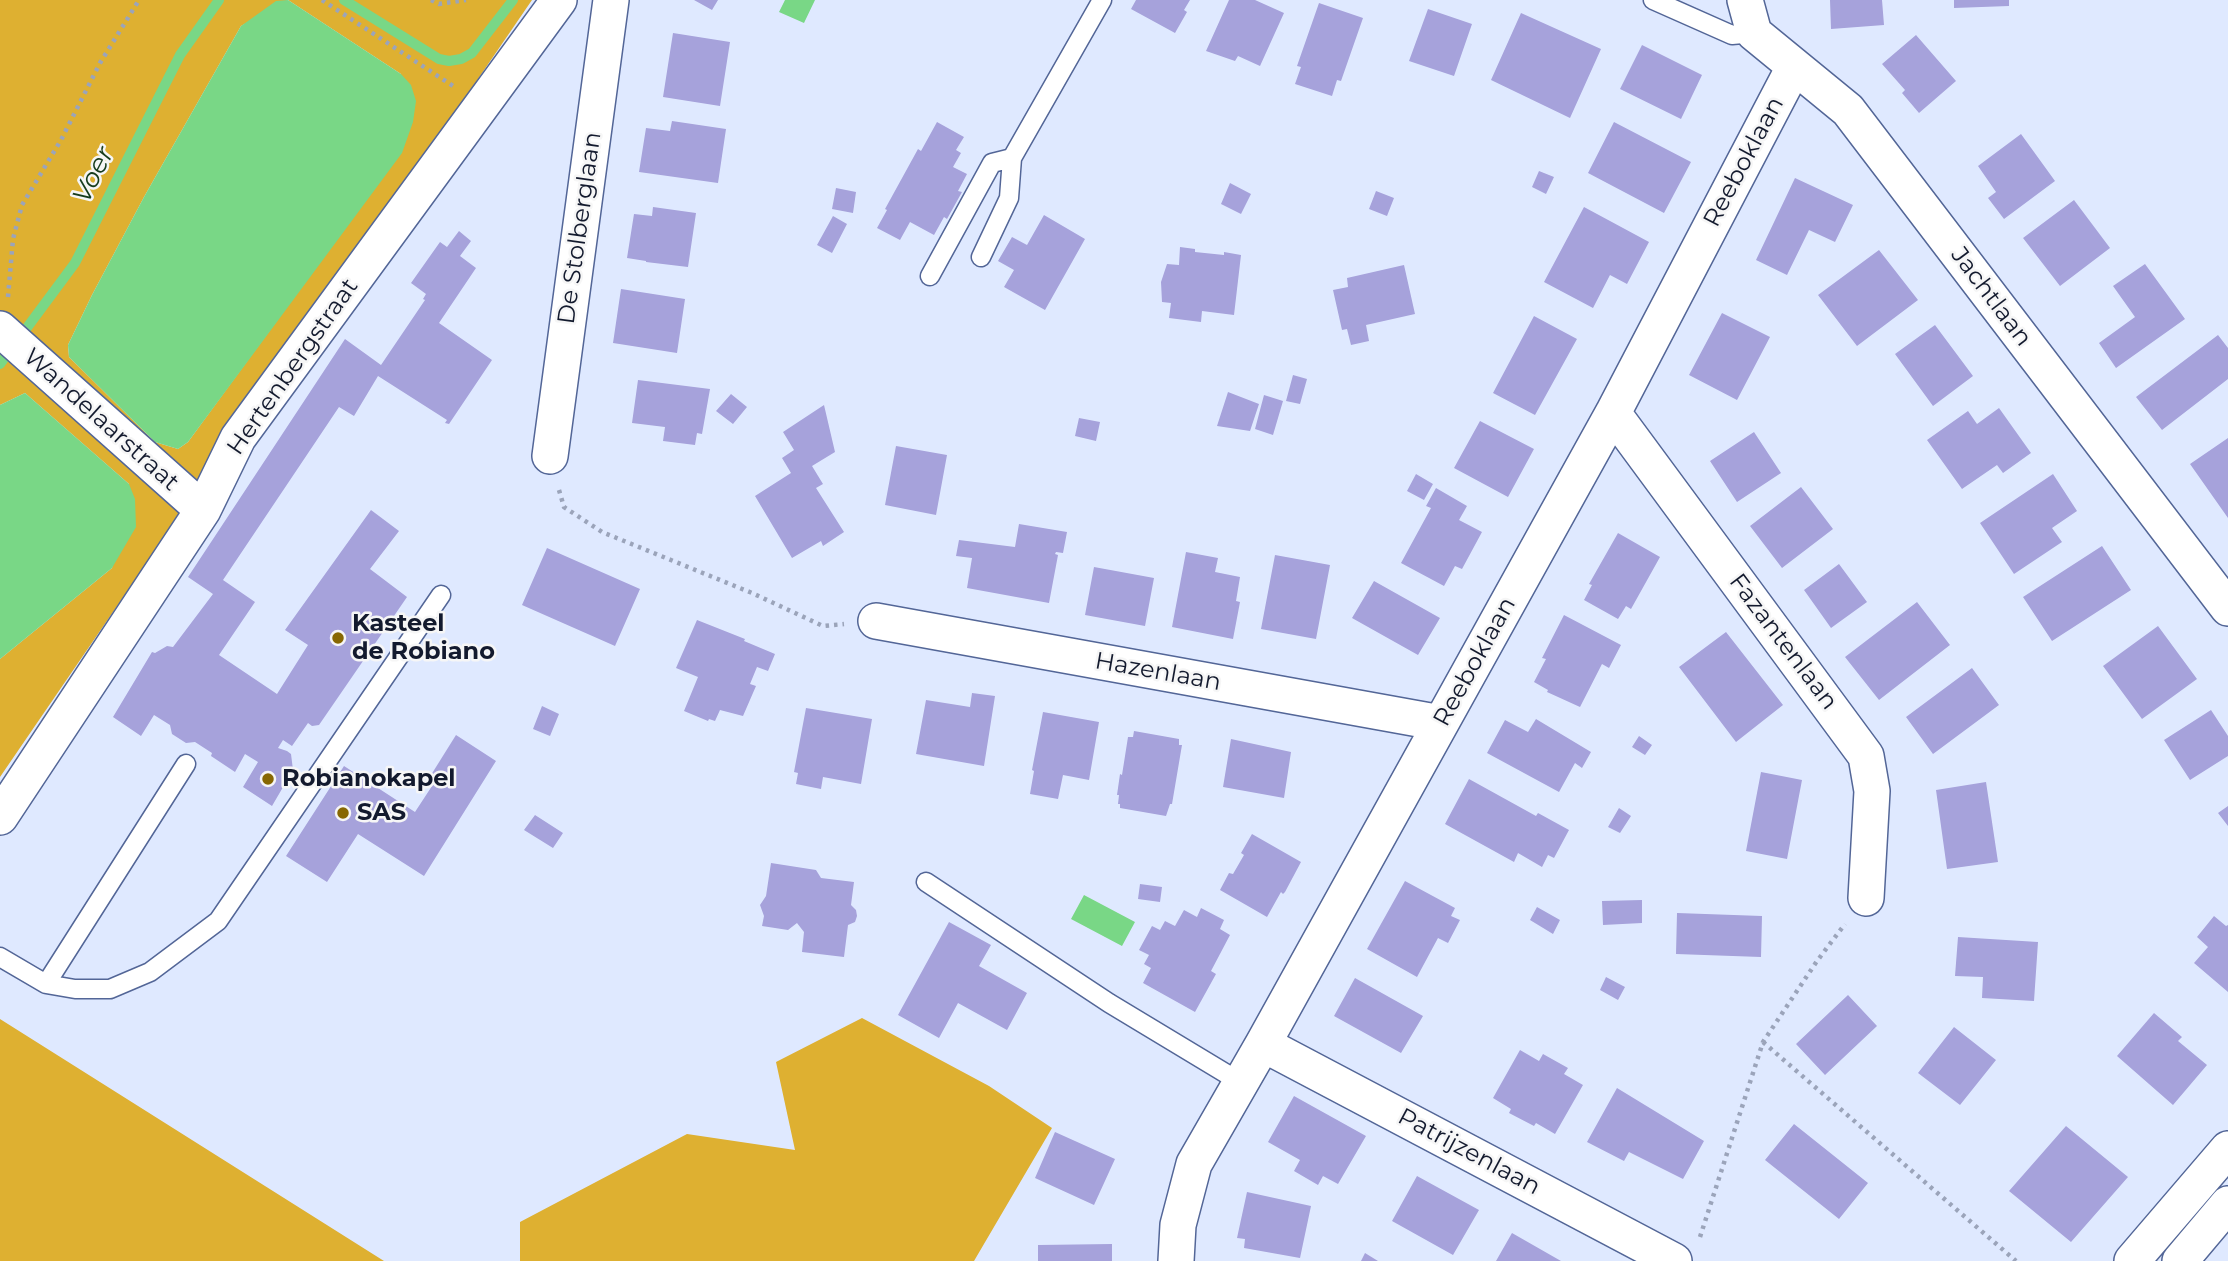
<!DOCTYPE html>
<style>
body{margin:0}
canvas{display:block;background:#dfe9ff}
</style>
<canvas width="2228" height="1261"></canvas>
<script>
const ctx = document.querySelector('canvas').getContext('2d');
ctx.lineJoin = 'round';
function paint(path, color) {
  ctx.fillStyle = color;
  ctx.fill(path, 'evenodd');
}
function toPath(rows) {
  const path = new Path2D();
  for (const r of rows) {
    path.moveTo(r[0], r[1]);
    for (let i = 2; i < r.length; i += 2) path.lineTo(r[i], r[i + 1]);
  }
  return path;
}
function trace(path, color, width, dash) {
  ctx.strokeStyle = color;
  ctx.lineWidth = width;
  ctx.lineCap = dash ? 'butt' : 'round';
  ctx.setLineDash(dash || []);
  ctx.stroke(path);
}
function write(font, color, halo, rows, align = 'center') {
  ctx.font = font + ' Montserrat,sans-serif';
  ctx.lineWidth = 5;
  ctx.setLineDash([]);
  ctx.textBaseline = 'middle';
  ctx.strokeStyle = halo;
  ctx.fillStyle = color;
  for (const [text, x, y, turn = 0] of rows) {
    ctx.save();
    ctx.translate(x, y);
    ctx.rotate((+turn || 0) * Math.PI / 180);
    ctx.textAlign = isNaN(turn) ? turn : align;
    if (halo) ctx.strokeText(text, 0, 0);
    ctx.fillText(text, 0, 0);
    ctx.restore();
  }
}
paint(toPath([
 [0,0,532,0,0,777,0,659,112,568,129,484,25,393,0,405],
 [288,0,401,74,371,192,188,442,178,449,155,442,69,357,68,345,92,295,144,197,241,26],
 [862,1018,989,1086,1052,1128,974,1261,520,1261,520,1222,687,1134,795,1150,776,1062],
 [0,1019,384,1261,0,1261]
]), '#deb031');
paint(toPath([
 [288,0,401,74,411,85,416,101,413,122,402,153,188,442,178,449,155,442,69,357,68,345,92,295,144,197,241,26,276,1],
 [785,0,815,0,804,23,779,12],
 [25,393,129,484,135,499,136,527,112,568,0,659,0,405],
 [1084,895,1135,922,1122,946,1071,919]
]), '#79d786');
trace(toPath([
 [344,0,439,59,449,61,461,59,472,53,513,0],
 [0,364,75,263,180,55,219,0]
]), '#79d786', 10);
paint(toPath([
 [694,0,718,0,712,10],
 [1136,0,1190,0,1184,10,1187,12,1175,33,1131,9],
 [1229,0,1255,0,1284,13,1260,66,1238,56,1235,61,1206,51],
 [1830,0,1882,0,1884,25,1831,29],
 [1954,0,2009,0,2009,6,1954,8],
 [1319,3,1363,18,1341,81,1337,80,1332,96,1295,84,1301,67,1297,66],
 [1428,9,1472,24,1454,76,1409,61],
 [1521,13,1601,49,1570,118,1491,80],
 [673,33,730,42,720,106,663,97],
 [1916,35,1956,81,1919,113,1902,93,1905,90,1882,64],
 [1642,45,1702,75,1681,119,1620,89],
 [672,121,726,129,718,183,639,172,646,128,670,131],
 [937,122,964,137,956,150,961,153,953,167,967,174,958,191,962,192,947,219,944,217,934,235,910,222,900,240,877,228,887,210,885,209,918,149,921,151],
 [1614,122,1691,162,1664,213,1588,173],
 [2021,134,2055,181,2004,219,1988,198,1996,192,1978,166],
 [1539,171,1554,177,1546,194,1532,187],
 [1795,178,1853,205,1835,242,1809,230,1787,275,1756,260],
 [1230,183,1251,194,1241,214,1221,204],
 [836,188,856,192,853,213,832,209],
 [1376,191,1394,198,1387,216,1369,209],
 [2074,200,2110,248,2060,286,2023,238],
 [653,207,696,213,688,267,646,262,646,261,627,258,634,214,652,216],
 [1584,207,1649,242,1627,284,1610,275,1593,308,1544,282],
 [1044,215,1085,239,1045,310,1004,287,1014,270,998,261,1012,237,1027,245],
 [833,216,847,224,832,253,817,245],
 [459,231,471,241,460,256,476,268,439,323,492,360,449,424,445,423,447,420,378,376,354,416,339,407,223,580,255,602,219,655,277,694,308,645,285,630,371,510,399,531,370,569,407,597,319,725,312,726,308,723,292,746,283,740,278,748,287,751,291,754,293,770,272,806,243,787,258,762,245,754,235,772,211,756,212,753,195,742,186,743,172,734,170,725,154,715,141,736,113,717,152,652,155,653,167,646,173,647,213,594,188,577,345,339,381,365,425,300,423,299,426,294,411,283,440,242,447,247],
 [1180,247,1195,249,1195,252,1224,255,1224,252,1241,255,1234,315,1202,311,1201,322,1169,318,1171,303,1162,302,1161,282,1167,264,1179,265],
 [1879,250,1918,300,1857,346,1818,295],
 [2145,264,2185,319,2116,368,2099,343,2135,317,2113,286],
 [1404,265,1415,314,1366,325,1369,341,1351,345,1347,329,1342,330,1333,290,1348,287,1347,278],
 [621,289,685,299,677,353,613,343],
 [1722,313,1770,337,1737,400,1689,375],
 [1534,316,1577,339,1535,415,1493,393],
 [1935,325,1973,376,1933,406,1895,354],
 [2218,335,2228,348,2228,379,2162,430,2136,397],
 [1293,375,1307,379,1300,404,1286,401],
 [638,380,710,389,702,434,697,433,695,445,663,441,665,427,632,423],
 [1228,392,1259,404,1250,431,1217,426],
 [731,394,747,407,733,424,716,411],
 [1264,395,1283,401,1273,435,1255,429],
 [824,405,835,452,812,466,823,484,816,488,844,532,823,546,821,541,792,558,755,496,791,473,782,458,794,450,783,432],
 [1999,408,2031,453,2003,473,1997,465,1962,489,1927,440,1968,411,1977,424],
 [1079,418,1100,422,1096,441,1075,436],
 [1480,421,1534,449,1508,497,1454,468],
 [1754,432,1781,473,1737,502,1710,461],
 [2228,438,2228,518,2190,464],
 [896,446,947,455,936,515,885,505],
 [1416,474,1433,484,1424,500,1407,491],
 [2053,474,2077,511,2052,528,2062,542,2014,574,1980,523],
 [1801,487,1833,529,1782,568,1750,526],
 [1436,488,1467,506,1459,520,1482,532,1462,569,1455,566,1444,586,1401,563,1431,508,1426,506],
 [1019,524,1067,532,1063,553,1056,552,1055,554,1058,555,1049,603,967,588,972,558,956,556,959,540,1015,547],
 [1618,533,1660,557,1631,609,1626,606,1618,619,1584,600,1592,585,1589,584],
 [2102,546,2131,590,2052,641,2023,597],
 [547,548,640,589,615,646,522,605],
 [1186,552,1218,558,1215,572,1240,577,1236,601,1240,602,1233,639,1172,627],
 [1275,555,1330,565,1316,639,1261,629],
 [1839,564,1867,602,1831,628,1804,590],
 [1094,567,1154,578,1145,626,1085,615],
 [1374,581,1440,618,1418,655,1352,618],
 [1917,602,1950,645,1879,700,1845,657],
 [1564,615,1621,645,1609,668,1602,664,1580,707,1547,692,1548,690,1534,682,1546,659,1542,658],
 [697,620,745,639,744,641,775,654,768,671,757,667,750,684,756,686,743,716,720,710,715,721,709,719,708,721,684,711,698,677,676,668],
 [2158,626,2197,679,2142,719,2103,666],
 [1726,632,1783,705,1736,742,1679,667],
 [1972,668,1999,705,1933,754,1906,717],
 [972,693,995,696,984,766,916,754,926,700,970,707],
 [542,706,559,714,550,736,533,729],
 [806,708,872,719,861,784,823,777,821,789,796,784,798,773,794,772],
 [2211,710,2228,736,2228,756,2190,780,2164,740],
 [1043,712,1099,722,1089,780,1063,775,1058,799,1030,794,1034,771,1032,770],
 [1536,719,1591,752,1582,768,1575,763,1559,792,1487,753,1505,720,1528,732],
 [1134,731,1179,739,1179,745,1182,745,1172,804,1170,804,1166,816,1120,808,1120,804,1118,804,1119,795,1117,795,1120,774,1122,775,1128,737,1133,737],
 [456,735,496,761,424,876,358,834,327,882,286,856,344,766,415,812,432,786,426,783],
 [1639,736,1652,745,1645,755,1632,747],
 [1231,739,1291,752,1284,798,1223,787],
 [1761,772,1802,780,1787,859,1746,851],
 [1469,779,1536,816,1538,813,1569,830,1554,858,1548,855,1542,867,1518,853,1514,862,1445,824],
 [1986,782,1998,862,1947,869,1936,790],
 [2228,806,2228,826,2218,813],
 [1619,808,1631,816,1620,833,1608,827],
 [535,815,563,833,553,848,524,830],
 [1252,834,1301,862,1285,892,1283,894,1281,892,1267,917,1220,890,1229,873,1233,874,1244,855,1241,853],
 [771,863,816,870,821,878,854,882,851,905,856,910,857,916,855,922,848,925,844,957,802,952,804,932,797,923,788,930,762,926,764,916,760,905,766,896],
 [1405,881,1455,908,1451,916,1460,920,1448,943,1438,938,1417,977,1367,949],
 [1140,884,1162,887,1160,902,1138,899],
 [1642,900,1642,923,1603,925,1602,901],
 [1537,907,1560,920,1553,934,1530,920],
 [1201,908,1224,920,1220,929,1230,935,1211,971,1216,974,1195,1012,1143,983,1151,968,1144,964,1149,955,1139,950,1152,926,1160,930,1165,921,1175,926,1184,910,1197,917],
 [1677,913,1762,916,1761,957,1676,954],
 [2214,916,2226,926,2228,925,2228,992,2194,963,2208,947,2197,937],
 [949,922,991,945,979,966,1027,993,1007,1030,958,1003,939,1038,898,1015],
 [1958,937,2038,942,2034,1001,1982,998,1983,977,1955,976],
 [1606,977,1625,987,1618,1000,1600,990],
 [1355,978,1423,1016,1401,1053,1334,1016],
 [1848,995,1877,1026,1825,1075,1796,1044],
 [2154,1013,2182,1037,2178,1041,2207,1065,2173,1105,2117,1056],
 [1954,1027,1996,1060,1960,1105,1918,1073],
 [1520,1050,1539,1061,1543,1054,1568,1068,1564,1074,1583,1085,1555,1134,1536,1123,1534,1126,1509,1113,1511,1109,1493,1098],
 [1617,1088,1704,1141,1683,1179,1629,1152,1624,1161,1587,1142],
 [1294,1096,1366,1136,1338,1184,1323,1176,1318,1185,1294,1171,1300,1160,1268,1142],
 [1794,1124,1868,1183,1839,1219,1765,1160],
 [2066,1126,2128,1177,2071,1242,2009,1191],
 [1055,1132,1115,1159,1094,1205,1035,1178],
 [1417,1176,1479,1210,1453,1255,1392,1221],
 [1247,1192,1311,1206,1300,1258,1244,1248,1245,1239,1237,1238],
 [1512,1233,1561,1261,1496,1261],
 [1112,1244,1112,1261,1038,1261,1038,1245],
 [1365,1253,1378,1261,1361,1261]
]), '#a6a2db');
const lane = toPath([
 [1653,0,1732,35,1754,33],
 [981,257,1009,198,1012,158,1102,0],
 [930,276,992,163,1012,158],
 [926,882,1109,1003,1240,1082],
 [0,957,46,984,75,989,110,989,150,972,218,921,441,595],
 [46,984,186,764]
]);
const street = toPath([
 [1745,0,1754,33,1848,110,2228,608],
 [0,329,203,510],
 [1613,413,1866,756,1872,791,1866,898],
 [550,456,611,0],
 [876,621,1441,723],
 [0,817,203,510,238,438,559,0],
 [1263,1044,1674,1261],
 [1176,1261,1178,1225,1194,1164,1263,1044,1613,413,1794,67],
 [2132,1261,2228,1149],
 [2180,1261,2228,1204]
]);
trace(lane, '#536697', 21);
trace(street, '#536697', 38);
trace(toPath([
 [322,0,453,86],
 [431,0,439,4,466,0],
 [8,297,13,239,22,205,61,140,100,63,139,0],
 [559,490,564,507,602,532,752,593,823,626,844,624],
 [1763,1042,2016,1261],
 [1700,1237,1763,1042,1817,961,1845,924]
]), '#9ba4ba', 4.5, [3.5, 5]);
trace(lane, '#fff', 18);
trace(street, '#fff', 35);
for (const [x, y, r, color] of [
 [338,638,7,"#876702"],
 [268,779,7,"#876702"],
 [343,813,7,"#876702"]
]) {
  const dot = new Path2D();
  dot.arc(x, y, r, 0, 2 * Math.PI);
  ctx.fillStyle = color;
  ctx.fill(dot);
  trace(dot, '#f6f6f6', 2.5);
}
write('24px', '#131a2e', '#f6f6f6', [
 ["Reeboklaan",1744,162,-62],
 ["De Stolberglaan",580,228,-82],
 ["Jachtlaan",1991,297,53],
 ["Hertenbergstraat",293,367,-55],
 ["Wandelaarstraat",101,420,42],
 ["Fazantenlaan",1783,642,53],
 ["Reeboklaan",1475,662,-61],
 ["Hazenlaan",1158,672,10],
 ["Patrijzenlaan",1469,1152,28]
]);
write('bold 24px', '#131a2e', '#f6f6f6', [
 ["Kasteel",352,624],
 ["de Robiano",352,652],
 ["Robianokapel",282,779],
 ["SAS",357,813]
], 'left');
write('italic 26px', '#163c1d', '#f6f6f6', [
 ["Voer",94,175,-63]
]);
</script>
